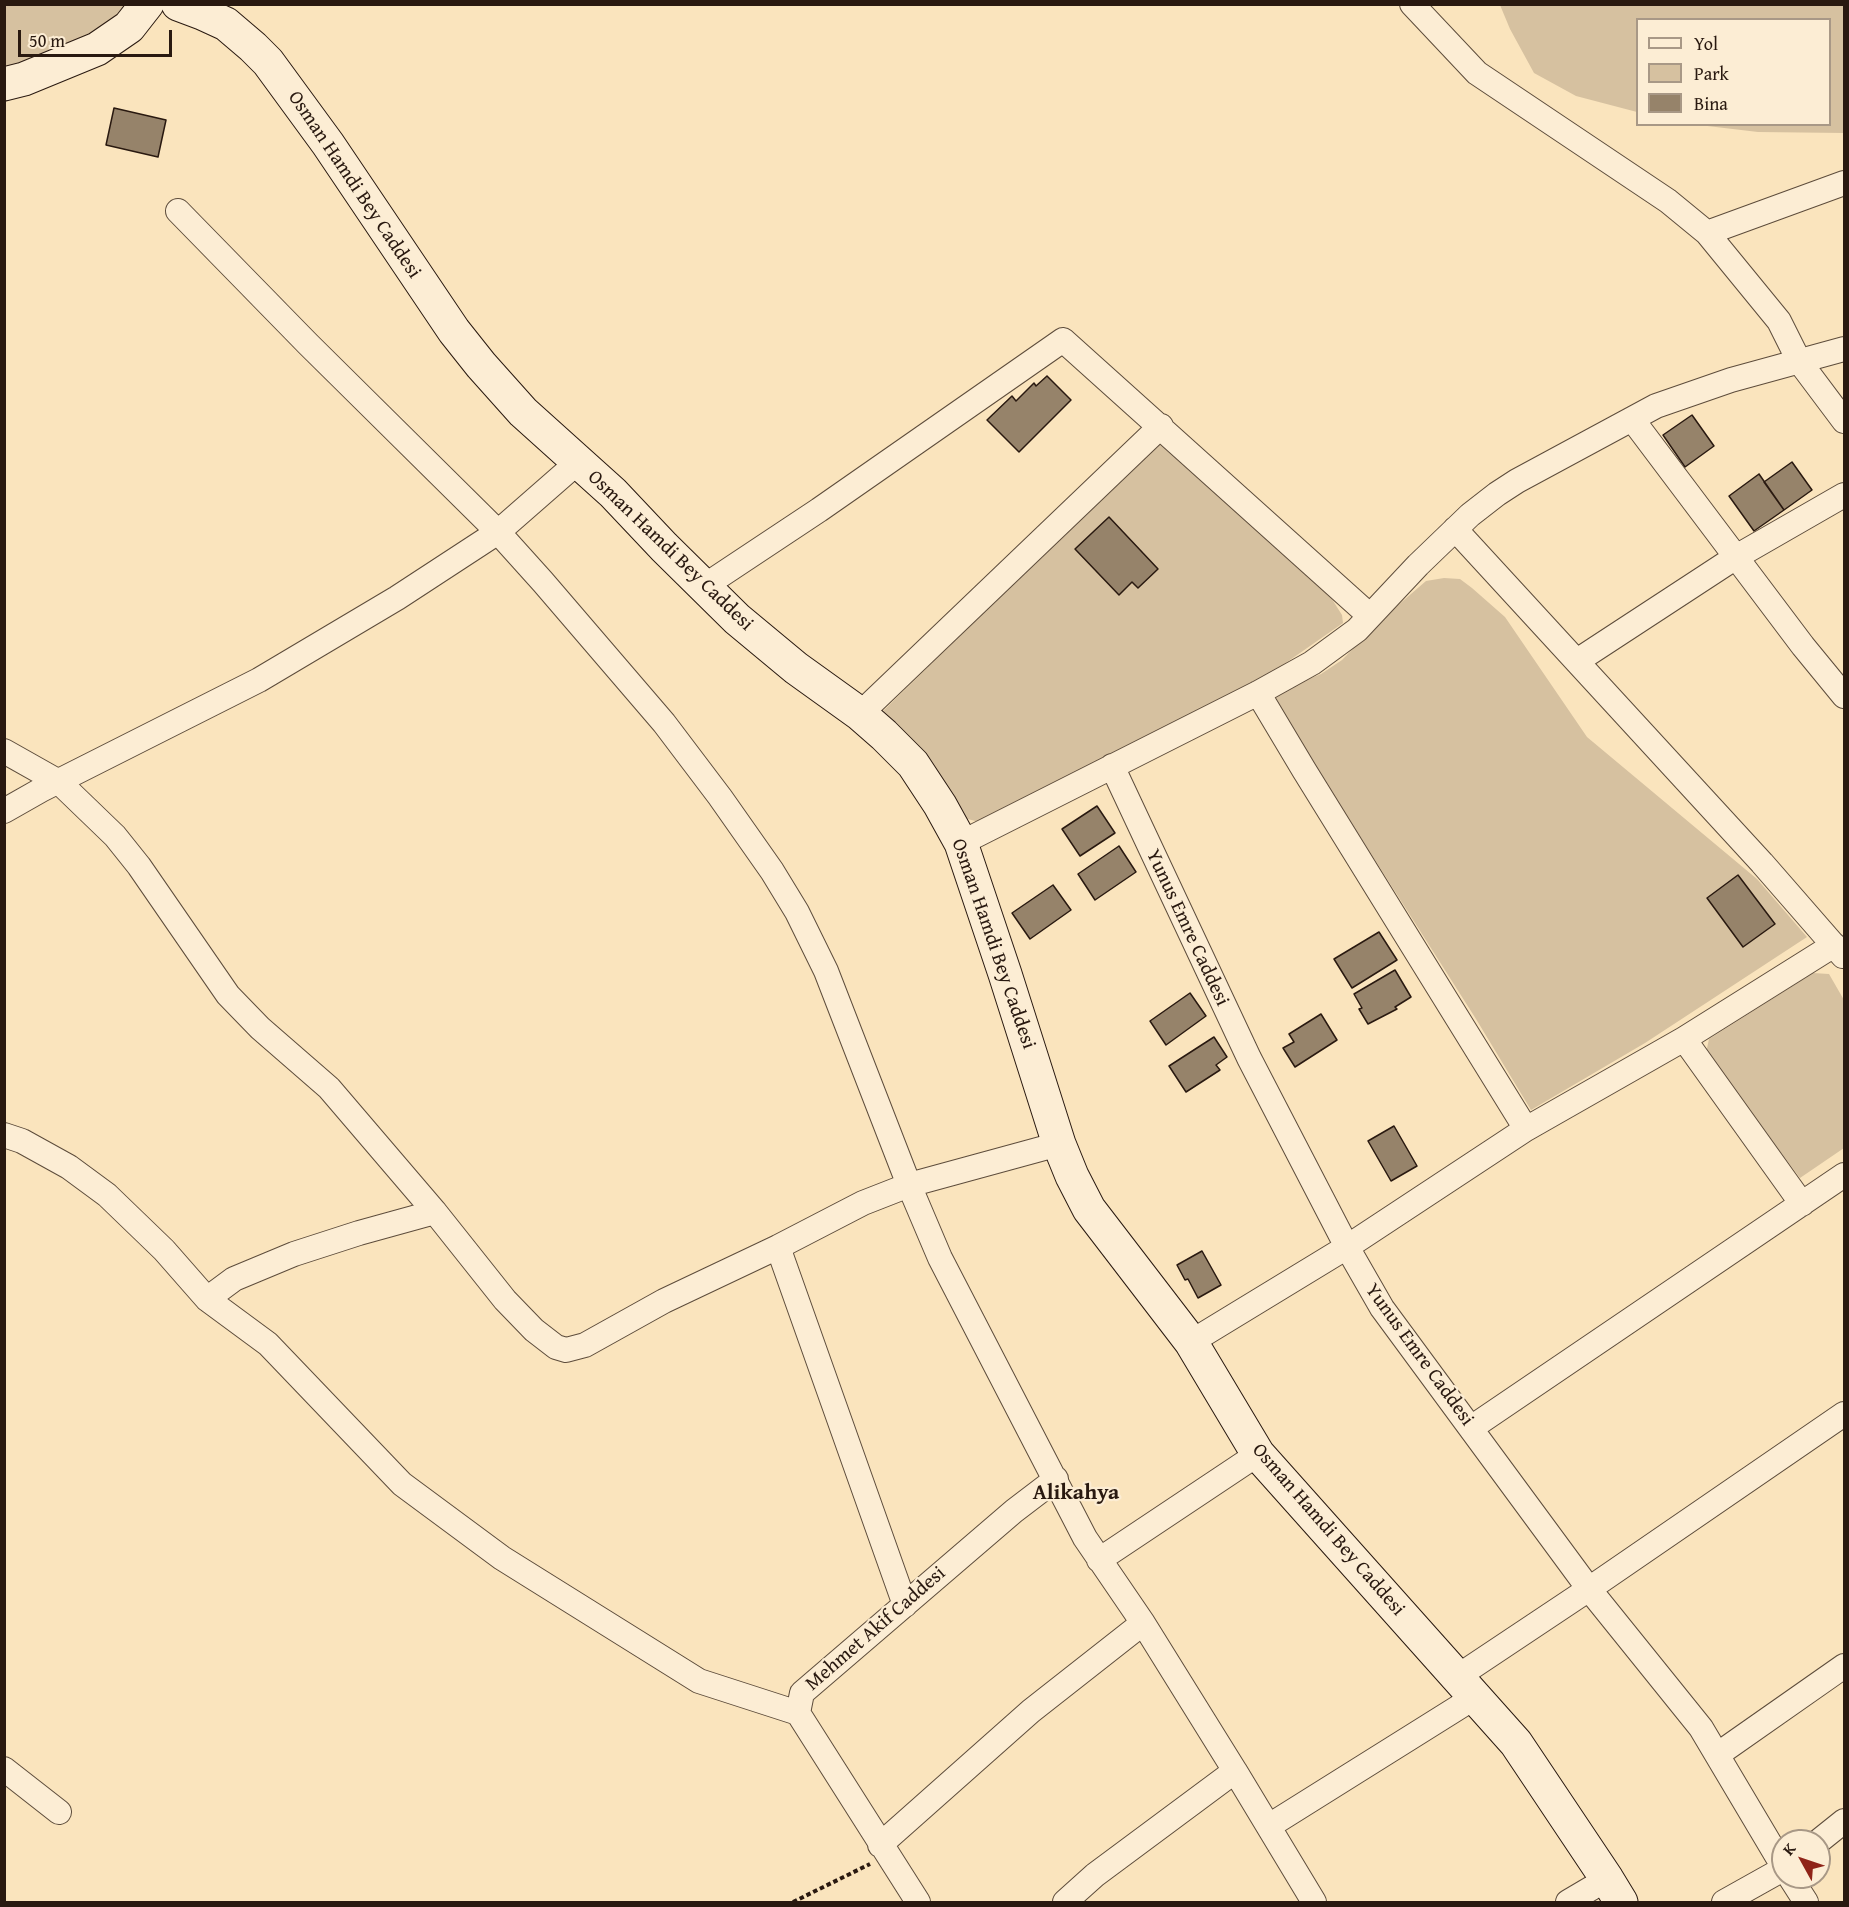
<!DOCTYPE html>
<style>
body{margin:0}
#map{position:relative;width:1849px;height:1907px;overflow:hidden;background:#fae4bd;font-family:"Gentium Book Plus",serif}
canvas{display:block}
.frame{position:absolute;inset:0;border:6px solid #291910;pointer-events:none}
.legend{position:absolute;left:1636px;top:18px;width:195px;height:108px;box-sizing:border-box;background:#fcedd4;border:2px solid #a89886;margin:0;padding:8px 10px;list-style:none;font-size:18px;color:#291910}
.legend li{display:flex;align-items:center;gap:12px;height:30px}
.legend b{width:30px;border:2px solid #a89886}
.north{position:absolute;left:1771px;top:1829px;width:60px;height:60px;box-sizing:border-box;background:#fcedd4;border:2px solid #a89886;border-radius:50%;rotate:310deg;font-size:16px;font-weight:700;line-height:24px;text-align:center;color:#291910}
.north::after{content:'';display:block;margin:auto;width:21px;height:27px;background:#8f2418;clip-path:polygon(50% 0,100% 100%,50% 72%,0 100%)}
.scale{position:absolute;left:18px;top:30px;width:154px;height:27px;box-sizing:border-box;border:3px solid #291910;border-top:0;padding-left:8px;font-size:18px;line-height:21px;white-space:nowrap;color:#291910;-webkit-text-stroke:4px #fcedd4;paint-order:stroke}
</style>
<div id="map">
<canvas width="1849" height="1907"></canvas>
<div class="frame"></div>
<ul class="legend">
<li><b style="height:8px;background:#fcedd4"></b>Yol</li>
<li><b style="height:16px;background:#d6c1a0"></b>Park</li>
<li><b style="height:16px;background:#96836a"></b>Bina</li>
</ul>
<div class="north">K</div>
<div class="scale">50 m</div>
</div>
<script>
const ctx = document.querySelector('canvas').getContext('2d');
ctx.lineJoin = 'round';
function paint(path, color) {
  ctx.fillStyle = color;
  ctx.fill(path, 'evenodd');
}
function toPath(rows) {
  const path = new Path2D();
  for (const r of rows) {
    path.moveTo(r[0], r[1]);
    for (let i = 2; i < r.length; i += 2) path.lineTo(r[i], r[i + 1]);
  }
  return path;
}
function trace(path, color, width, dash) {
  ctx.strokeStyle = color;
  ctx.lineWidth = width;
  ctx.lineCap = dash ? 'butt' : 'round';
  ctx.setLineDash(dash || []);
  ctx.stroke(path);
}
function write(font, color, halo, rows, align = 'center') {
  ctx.font = font + ' "Gentium Book Plus",serif';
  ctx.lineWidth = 4.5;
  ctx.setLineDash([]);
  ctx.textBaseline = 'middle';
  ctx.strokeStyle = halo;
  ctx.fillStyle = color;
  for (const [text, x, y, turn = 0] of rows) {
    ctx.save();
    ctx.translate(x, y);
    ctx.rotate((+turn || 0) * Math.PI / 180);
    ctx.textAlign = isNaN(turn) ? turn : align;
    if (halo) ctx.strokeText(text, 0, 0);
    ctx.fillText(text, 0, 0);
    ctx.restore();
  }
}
paint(toPath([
 [5,5,128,5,109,27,5,72],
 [1500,5,1844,5,1844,133,1758,132,1699,125,1830,124,1830,20,1638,20,1637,112,1576,96,1534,73,1510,29],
 [1160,441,1330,596,1342,615,1343,623,1277,669,1235,694,979,822,964,818,882,712],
 [1444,578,1460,579,1472,588,1505,617,1587,737,1757,879,1807,937,1645,1043,1531,1110,1476,1019,1300,742,1281,709,1274,693,1321,674,1342,660,1382,619,1426,581],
 [1813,973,1829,974,1844,1000,1844,1148,1800,1178,1706,1053,1709,1039]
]), '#d6c1a0');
const building = toPath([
 [114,108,166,120,158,157,106,145,114,108],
 [1047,376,1071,400,1019,452,987,420,1012,396,1016,401,1034,383,1036,386,1047,376],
 [1692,415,1714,446,1685,467,1663,435,1692,415],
 [1792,462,1812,490,1784,510,1764,482,1792,462],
 [1759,474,1784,510,1754,531,1729,496,1759,474],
 [1109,517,1158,569,1138,588,1132,582,1119,595,1075,549,1109,517],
 [1097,806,1115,833,1080,856,1062,829,1097,806],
 [1119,846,1136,872,1095,900,1078,874,1119,846],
 [1738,875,1775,924,1743,947,1707,898,1738,875],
 [1053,885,1071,910,1030,939,1012,913,1053,885],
 [1379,932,1397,960,1352,988,1334,959,1379,932],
 [1395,970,1411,997,1395,1007,1397,1009,1368,1024,1359,1009,1362,1008,1354,994,1395,970],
 [1190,993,1206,1016,1166,1045,1150,1021,1190,993],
 [1321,1014,1337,1040,1295,1067,1283,1048,1294,1042,1289,1034,1321,1014],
 [1214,1037,1227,1057,1216,1065,1220,1070,1186,1092,1169,1066,1214,1037],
 [1394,1126,1417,1166,1391,1181,1368,1141,1394,1126],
 [1202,1251,1221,1285,1198,1298,1188,1279,1185,1280,1177,1265,1202,1251]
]);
paint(building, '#96836a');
trace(building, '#291910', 1.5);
const street = toPath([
 [1412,4,1477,73,1668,201,1707,233,1779,321,1799,361,1844,421],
 [178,211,308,344,498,532,543,582,664,723,720,797,772,871,797,912,826,971,909,1185,940,1258,1085,1538,1143,1623,1235,1771,1095,1875,1065,1902],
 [1707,233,1844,183],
 [1632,419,1803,646,1844,696],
 [1455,529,1762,863,1843,956],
 [703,587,819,510,1063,340,1370,616],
 [1577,661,1736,557,1844,495],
 [1258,693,1304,770,1526,1129],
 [860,714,1161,426],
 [4,751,59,782,115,836,139,866,228,995,260,1028,329,1088,435,1212,505,1300,534,1330,556,1347,566,1350,585,1345,664,1301,778,1247,863,1203,909,1185,1059,1144],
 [1112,766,1249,1058,1347,1247,1382,1308,1589,1589,1701,1728,1783,1866],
 [4,811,41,790,259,680,397,598,498,532,578,462],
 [961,843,1258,693,1312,663,1357,630,1418,565,1470,515,1497,494,1517,481,1656,406,1731,380,1844,349],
 [1684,1039,1802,1204],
 [4,1135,22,1141,69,1167,107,1195,164,1250,207,1299,268,1344,402,1484,502,1558,699,1681,798,1713],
 [778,1247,905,1605],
 [207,1299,234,1279,294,1254,359,1233,435,1212],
 [1191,1342,1347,1247,1526,1129,1684,1039,1834,945],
 [1471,1428,1844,1175],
 [1099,1560,1258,1454],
 [1457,1677,1589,1589,1844,1414],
 [1717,1755,1844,1666],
 [4,1769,59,1812],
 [1235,1771,1314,1902],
 [1269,1826,1475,1697],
 [1819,1841,1844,1821],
 [880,1845,1031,1711,1143,1623],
 [1790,1877,1806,1902],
 [918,1902,798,1713,802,1693,1014,1511,1056,1479],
 [1568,1902,1607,1879],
 [1724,1902,1783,1869]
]);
const secondary = toPath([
 [178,4,202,13,226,24,253,47,268,62,328,144,454,331,481,365,523,412,613,493,664,547,737,619,796,668,860,714,884,735,913,764,940,805,961,843,1005,974,1059,1144,1072,1176,1089,1209,1191,1342,1258,1454,1516,1743,1607,1879,1621,1902],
 [4,84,24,79,97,49,129,27,147,4]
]);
trace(street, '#5d4c3b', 26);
trace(secondary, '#291910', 35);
trace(toPath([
 [793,1902,870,1864]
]), '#291910', 4, [4.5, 3]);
trace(street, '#fcedd4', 24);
trace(secondary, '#fcedd4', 33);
write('20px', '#291910', '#fcedd4', [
 ["Osman Hamdi Bey Caddesi",354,185,56],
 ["Osman Hamdi Bey Caddesi",670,551,44],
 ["Yunus Emre Caddesi",1187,928,65],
 ["Osman Hamdi Bey Caddesi",993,944,71],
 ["Yunus Emre Caddesi",1419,1355,54],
 ["Osman Hamdi Bey Caddesi",1328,1530,49],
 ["Mehmet Akif Caddesi",876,1629,-41]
]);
write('bold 22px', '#291910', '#fcedd4', [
 ["Alikahya",1076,1493]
]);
</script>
